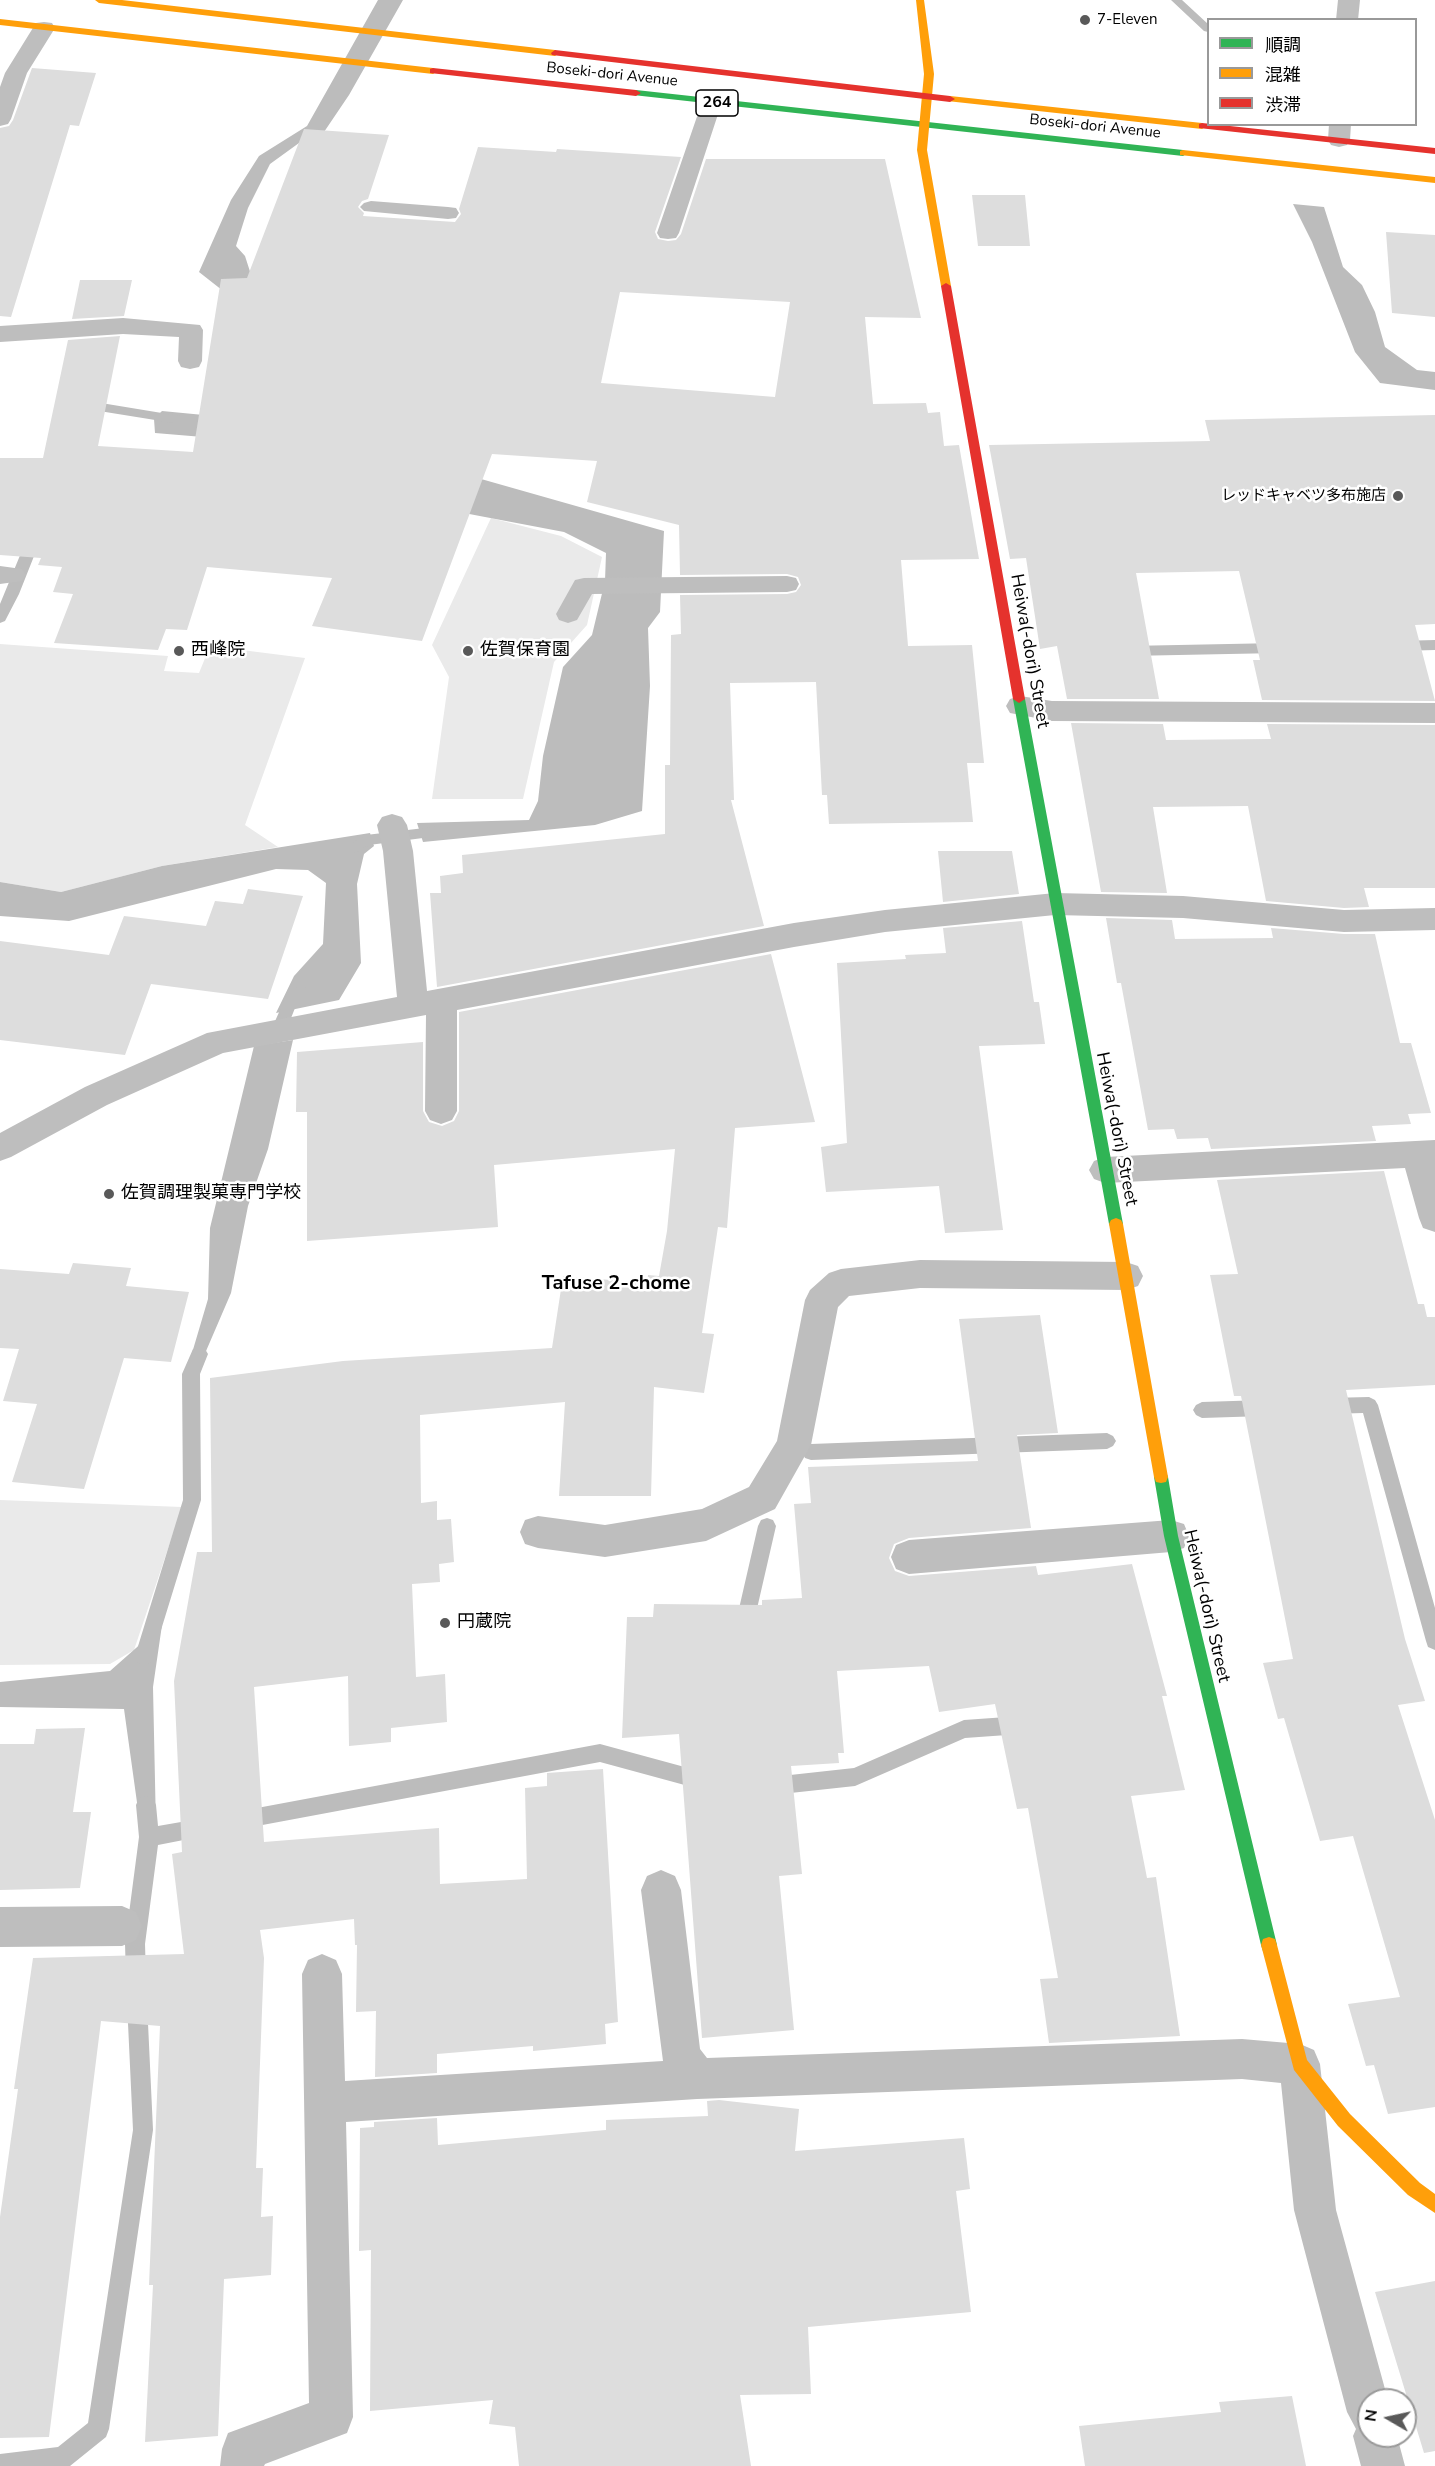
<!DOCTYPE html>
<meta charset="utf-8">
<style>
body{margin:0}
#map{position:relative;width:1435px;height:2466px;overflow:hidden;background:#fff;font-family:"Nunito Sans","Noto Sans JP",sans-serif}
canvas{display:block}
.legend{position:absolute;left:1207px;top:18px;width:210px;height:108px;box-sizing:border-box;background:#fff;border:2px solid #999;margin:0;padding:8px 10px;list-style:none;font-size:18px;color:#000}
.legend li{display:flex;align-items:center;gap:12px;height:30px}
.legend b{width:30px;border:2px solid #999}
.north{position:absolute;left:1357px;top:2388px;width:60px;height:60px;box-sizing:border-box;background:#fff;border:2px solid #999;border-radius:50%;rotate:279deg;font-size:16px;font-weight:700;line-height:24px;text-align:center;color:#000}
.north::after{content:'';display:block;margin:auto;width:21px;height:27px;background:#595959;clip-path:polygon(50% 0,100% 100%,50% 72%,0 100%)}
</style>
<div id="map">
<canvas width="1435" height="2466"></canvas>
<ul class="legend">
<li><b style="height:8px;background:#30b455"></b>順調</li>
<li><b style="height:8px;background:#ff9f0a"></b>混雑</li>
<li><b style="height:8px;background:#e5322d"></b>渋滞</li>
</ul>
<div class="north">N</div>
</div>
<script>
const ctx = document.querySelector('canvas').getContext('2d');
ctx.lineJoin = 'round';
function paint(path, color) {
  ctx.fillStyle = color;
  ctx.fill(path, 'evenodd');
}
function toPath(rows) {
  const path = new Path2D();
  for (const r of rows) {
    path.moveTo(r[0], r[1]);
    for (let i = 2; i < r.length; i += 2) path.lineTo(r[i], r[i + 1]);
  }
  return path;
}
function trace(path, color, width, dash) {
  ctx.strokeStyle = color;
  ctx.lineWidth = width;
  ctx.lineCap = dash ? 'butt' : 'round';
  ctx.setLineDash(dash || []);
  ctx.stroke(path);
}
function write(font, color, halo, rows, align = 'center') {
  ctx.font = font + ' "Nunito Sans","Noto Sans JP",sans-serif';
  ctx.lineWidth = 5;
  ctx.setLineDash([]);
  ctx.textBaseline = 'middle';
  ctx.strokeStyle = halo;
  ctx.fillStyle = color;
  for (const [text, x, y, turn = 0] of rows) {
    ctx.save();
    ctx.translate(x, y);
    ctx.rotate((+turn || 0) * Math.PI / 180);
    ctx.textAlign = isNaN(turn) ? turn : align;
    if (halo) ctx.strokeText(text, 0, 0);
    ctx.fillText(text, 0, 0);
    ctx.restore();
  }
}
paint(toPath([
 [491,518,561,536,602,557,587,625,554,662,523,799,432,799,449,677,432,645],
 [0,644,168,656,164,671,199,673,210,646,305,658,245,825,278,847,162,866,61,892,0,882],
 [0,1500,182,1507,134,1650,110,1664,0,1665]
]), '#eaeaea');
paint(toPath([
 [378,0,403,0,349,95,324,132,299,143,270,164,248,208,236,246,245,256,254,284,467,475,664,531,660,612,648,628,650,686,642,811,595,825,423,842,417,823,529,820,538,801,543,756,563,667,592,635,605,581,606,553,564,532,464,513,203,437,155,433,154,419,162,411,256,420,241,305,199,272,231,200,259,156,307,126],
 [1293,204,1324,207,1343,267,1362,285,1375,312,1385,347,1417,370,1435,372,1435,390,1380,383,1355,352,1312,242],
 [370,833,374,846,364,854,357,884,361,963,339,1000,276,1013,294,976,323,944,326,883,308,870,276,869,69,921,0,916,0,882,61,892,162,866],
 [293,1040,268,1149,248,1206,231,1293,194,1379,187,1370,208,1299,210,1228,254,1046],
 [162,1625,153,1687,156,1828,140,1824,124,1709,0,1707,0,1682,110,1671]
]), '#bcbcbc');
paint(toPath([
 [1171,0,1182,0,1208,24,1208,32,1204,31,1171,0],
 [89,401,180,416,186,420,180,424,93,410,91,413,83,413,81,410,83,405,89,401],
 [35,532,42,536,19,594,5,621,0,623,0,604,28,536,35,532],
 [1435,640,1435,650,1398,651,1391,646,1398,641,1435,640],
 [1279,643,1286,648,1279,653,1128,656,1121,651,1128,646,1279,643],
 [441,826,446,827,448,831,446,835,369,845,353,854,348,853,346,849,348,845,366,835,441,826],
 [301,986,306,988,309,992,306,996,295,1008,282,1041,276,1043,270,1041,268,1037,284,1001,296,988,301,986],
 [199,1347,205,1349,208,1354,200,1374,201,1500,153,1656,151,1662,144,1665,137,1662,135,1656,183,1500,182,1374,193,1349,199,1347],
 [1369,1397,1375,1400,1378,1405,1435,1608,1435,1650,1428,1647,1426,1641,1363,1413,1329,1414,1323,1411,1320,1406,1323,1401,1329,1398,1369,1397],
 [1264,1400,1270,1403,1273,1408,1270,1413,1264,1416,1202,1418,1196,1415,1193,1410,1196,1405,1202,1402,1264,1400],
 [1107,1433,1113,1436,1116,1441,1113,1446,1107,1449,811,1460,805,1458,802,1452,805,1446,811,1444,1107,1433],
 [767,1518,773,1520,776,1526,753,1626,750,1632,744,1635,738,1632,735,1626,758,1526,761,1520,767,1518],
 [1021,1716,1028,1719,1030,1725,1028,1731,1021,1734,965,1738,855,1786,772,1795,765,1793,762,1786,765,1779,772,1777,854,1768,964,1720,1021,1716],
 [600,1744,703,1772,710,1774,713,1781,710,1788,703,1790,600,1762,241,1829,234,1827,231,1820,234,1813,241,1811,600,1744],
 [146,1796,153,1798,156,1805,158,1826,204,1818,211,1820,214,1827,211,1834,204,1836,158,1845,145,1944,146,1977,143,1984,136,1987,129,1984,126,1977,125,1944,139,1837,136,1805,139,1798,146,1796],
 [137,1992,144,1995,147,2002,153,2130,109,2429,106,2437,70,2466,0,2466,0,2454,58,2447,88,2423,133,2130,127,2002,130,1995,137,1992]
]), '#bcbcbc');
paint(toPath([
 [32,68,96,73,79,126,70,125,11,317,0,316,0,128,9,126,13,120],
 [304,129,389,135,368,199,362,201,358,207,364,213,363,216,455,222,461,214,459,209,478,147,556,152,557,149,681,157,655,232,658,239,668,241,676,240,681,234,706,159,885,159,921,318,865,317,873,404,926,403,928,413,940,412,944,446,959,445,979,559,901,560,908,646,972,645,984,763,967,763,973,822,829,824,827,795,822,795,816,682,730,683,734,800,731,800,764,926,437,987,430,893,441,893,440,876,463,873,462,855,665,834,665,765,670,765,671,635,681,634,680,595,787,594,796,592,801,585,798,577,787,574,680,575,679,525,587,502,597,461,492,454,422,641,312,626,332,578,207,567,187,630,166,629,158,650,54,643,73,594,53,592,62,567,38,565,41,558,0,555,0,458,43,458,68,340,120,336,98,446,193,452,221,279,247,278],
 [620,292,790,302,775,397,601,383],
 [972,195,1025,195,1030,246,978,246],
 [1386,232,1435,235,1435,317,1392,313],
 [80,280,132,280,124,316,72,319],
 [1435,415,1435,624,1415,625,1435,701,1262,700,1253,660,1260,660,1239,571,1136,573,1159,699,1067,699,1057,646,1040,649,1026,558,1010,559,989,445,1210,441,1205,420],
 [1071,723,1163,724,1166,740,1271,739,1267,724,1435,725,1435,888,1364,888,1369,907,1344,908,1266,901,1248,806,1153,807,1167,893,1101,892],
 [938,851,1012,851,1019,894,943,902],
 [248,889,303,896,268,999,151,984,125,1055,0,1040,0,941,109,955,124,916,206,926,215,901,243,904],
 [1106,918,1172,920,1175,939,1273,938,1271,928,1344,934,1375,934,1400,1043,1411,1043,1431,1113,1408,1114,1411,1124,1372,1126,1376,1141,1211,1149,1208,1138,1177,1139,1174,1129,1148,1130,1121,983,1117,983],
 [1022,921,1034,1002,1039,1002,1045,1044,979,1046,1003,1230,945,1233,939,1186,826,1192,821,1147,847,1143,837,963,906,959,905,955,946,953,943,928],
 [771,954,815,1122,735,1128,727,1228,718,1227,702,1333,714,1334,704,1393,654,1387,651,1496,559,1496,565,1402,420,1415,421,1503,437,1501,437,1520,451,1519,454,1562,439,1564,440,1582,412,1584,416,1677,445,1674,447,1722,391,1728,391,1742,349,1746,348,1676,254,1687,264,1842,439,1828,440,1884,527,1879,525,1788,547,1786,547,1773,603,1769,618,2022,605,2024,606,2044,533,2051,533,2046,437,2054,437,2073,375,2077,376,2011,356,2012,357,1945,355,1945,354,1919,260,1930,264,1958,256,2168,263,2168,261,2217,273,2216,271,2275,224,2279,218,2436,145,2442,153,2285,149,2285,160,2026,101,2021,49,2437,0,2438,0,2217,18,2089,14,2089,33,1958,184,1954,172,1854,182,1852,174,1681,197,1552,212,1552,210,1378,343,1361,552,1348,563,1276,647,1283,648,1275,659,1276,667,1231,675,1149,494,1165,498,1227,307,1241,307,1112,296,1112,297,1052,423,1042,423,1111,429,1122,442,1126,454,1121,459,1111,459,1012],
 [1384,1171,1418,1304,1424,1304,1427,1317,1435,1317,1435,1385,1346,1390,1405,1639,1425,1701,1398,1705,1435,1820,1435,2107,1388,2114,1374,2065,1366,2066,1348,2004,1400,1997,1353,1836,1320,1841,1284,1718,1278,1719,1263,1663,1293,1659,1241,1396,1234,1396,1210,1275,1238,1274,1217,1180],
 [73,1263,131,1268,126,1286,189,1292,171,1362,124,1358,84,1489,12,1482,37,1404,3,1401,19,1349,0,1348,0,1269,69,1274],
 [1040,1315,1058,1433,1017,1435,1031,1528,909,1538,894,1544,889,1558,895,1571,909,1576,1036,1566,1038,1575,1132,1564,1167,1696,1162,1696,1185,1790,1131,1796,1147,1878,1156,1877,1180,2036,1049,2043,1040,1979,1058,1978,1028,1808,1017,1809,995,1704,939,1712,929,1666,837,1671,844,1753,838,1753,839,1763,791,1766,802,1874,779,1876,794,2030,702,2038,679,1734,622,1738,627,1617,653,1617,654,1604,762,1605,762,1600,802,1598,794,1504,811,1503,808,1467,978,1461,959,1319],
 [85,1728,73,1812,91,1812,80,1888,0,1890,0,1744,34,1744,36,1729],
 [719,2100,799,2109,795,2151,964,2138,970,2189,956,2191,971,2312,808,2327,811,2394,740,2395,751,2466,519,2466,515,2427,489,2424,493,2400,370,2411,371,2250,359,2251,360,2128,374,2127,374,2122,437,2118,438,2145,606,2130,606,2120,708,2116,707,2101],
 [1435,2281,1435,2451,1424,2453,1375,2292],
 [1292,2396,1306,2466,1085,2466,1079,2426,1221,2412,1219,2402]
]), '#ddd');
paint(toPath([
 [712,96,719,98,722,102,679,233,676,238,668,239,660,238,657,233,702,102,705,98,712,96],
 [371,201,448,207,456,208,459,213,456,218,448,219,364,211,360,207,364,203,371,201],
 [787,576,796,578,799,584,796,590,787,592,592,594,577,620,568,623,559,620,556,614,575,580,584,578,787,576]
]), '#bebebe');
paint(toPath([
 [1338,0,1360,0,1358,20,1336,20,1338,0],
 [44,22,52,23,55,28,27,73,11,119,8,124,0,126,0,87,5,73,36,23,44,22],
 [1329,124,1351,124,1350,140,1347,145,1339,147,1331,145,1328,140,1329,124],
 [123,318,200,325,203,330,202,361,199,367,190,369,181,367,178,361,179,337,123,334,0,342,0,326,123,318],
 [0,566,22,569,26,575,22,581,0,584,0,566],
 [1020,696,1052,701,1435,703,1435,723,1052,721,1010,713,1006,706,1010,699,1020,696],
 [392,814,402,817,407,825,413,851,427,991,794,923,885,910,1055,893,1183,896,1344,910,1435,908,1435,930,1344,932,1183,918,1055,915,885,932,794,947,457,1010,457,1111,452,1120,441,1124,430,1120,425,1111,426,1015,223,1053,107,1105,11,1157,0,1161,0,1133,85,1087,207,1033,397,997,383,851,377,825,382,817,392,814],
 [1435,1140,1435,1232,1423,1228,1419,1218,1405,1168,1105,1183,1094,1179,1089,1170,1094,1161,1105,1157,1435,1140],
 [920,1260,1126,1262,1138,1266,1143,1276,1138,1286,1126,1290,920,1288,849,1296,838,1307,811,1445,775,1509,706,1541,605,1557,538,1548,525,1544,520,1532,525,1520,538,1516,605,1525,702,1509,749,1487,777,1441,805,1300,810,1290,829,1273,841,1269,920,1260],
 [1171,1520,1184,1524,1189,1536,1184,1548,1171,1552,909,1574,896,1569,891,1557,896,1545,909,1540,1171,1520],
 [661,1870,675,1876,681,1890,700,2049,707,2058,1242,2039,1300,2044,1314,2050,1320,2064,1336,2210,1388,2400,1369,2400,1369,2436,1397,2436,1405,2466,1361,2466,1353,2436,1356,2429,1347,2412,1294,2210,1281,2083,1242,2079,697,2099,346,2122,353,2417,347,2433,265,2464,264,2466,220,2466,222,2449,228,2433,309,2403,302,1974,308,1960,322,1954,336,1960,342,1974,345,2081,663,2061,641,1890,647,1876,661,1870],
 [122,1906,136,1912,142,1926,136,1940,122,1946,0,1947,0,1907,122,1906]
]), '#bebebe');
paint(toPath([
 [636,90,1183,150,1188,153,1183,156,633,95,633,91,636,90],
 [1019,695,1025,699,1123,1224,1121,1228,1116,1230,1111,1228,1109,1224,1013,699,1019,695],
 [1161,1471,1166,1472,1168,1477,1178,1536,1277,1945,1275,1951,1269,1953,1263,1951,1261,1945,1164,1536,1154,1477,1156,1472,1161,1471]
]), '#30b455');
paint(toPath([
 [95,0,122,0,555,50,559,53,555,56,99,3,95,0],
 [916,0,924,0,934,74,927,150,951,286,946,289,941,286,917,150,924,74,916,0],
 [0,19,433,68,438,71,433,74,0,25,0,19],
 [950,96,1202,123,1207,126,1202,129,947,101,945,99,950,96],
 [1183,150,1435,177,1435,183,1180,155,1180,151,1183,150],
 [1116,1218,1121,1220,1123,1224,1168,1477,1166,1482,1161,1483,1156,1482,1154,1477,1109,1224,1111,1220,1116,1218],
 [1269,1937,1275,1939,1277,1945,1307,2060,1350,2114,1420,2183,1435,2194,1435,2213,1408,2195,1338,2126,1294,2070,1261,1945,1263,1939,1269,1937]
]), '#ff9f0a');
paint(toPath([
 [555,50,950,96,955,99,950,102,552,55,551,53,555,50],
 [433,68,636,90,641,93,636,96,430,73,430,69,433,68],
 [1202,123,1435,148,1435,154,1199,128,1199,124,1202,123],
 [946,283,951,286,1025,699,1019,703,1013,699,941,286,946,283]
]), '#e5322d');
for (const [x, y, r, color] of [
 [1085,20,6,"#595959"],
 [1398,496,6,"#595959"],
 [179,651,6,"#595959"],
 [468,651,6,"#595959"],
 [109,1194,6,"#595959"],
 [445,1623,6,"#595959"]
]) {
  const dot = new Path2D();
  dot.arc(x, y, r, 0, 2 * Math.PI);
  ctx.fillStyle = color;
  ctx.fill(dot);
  trace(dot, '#fff', 2);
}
write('15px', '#000', '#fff', [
 ["7-Eleven",1097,20],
 ["レッドキャベツ多布施店",1386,496,"right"]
], 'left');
write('15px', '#000', '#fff', [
 ["Boseki-dori Avenue",612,75,6],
 ["Boseki-dori Avenue",1095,127,6]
]);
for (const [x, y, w] of [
 [717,103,42]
]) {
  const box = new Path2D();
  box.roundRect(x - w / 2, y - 13, w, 26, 4.5);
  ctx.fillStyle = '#fff';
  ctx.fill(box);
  trace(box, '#000', 1.5);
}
write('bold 16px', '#000', null, [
 ["264",717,103]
]);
write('18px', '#000', '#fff', [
 ["西峰院",191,651],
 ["佐賀保育園",480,651],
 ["佐賀調理製菓専門学校",121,1194],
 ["円蔵院",457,1623]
], 'left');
write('18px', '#000', '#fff', [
 ["Heiwa(-dori) Street",1029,651,80],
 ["Heiwa(-dori) Street",1116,1129,79],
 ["Heiwa(-dori) Street",1206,1606,77]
]);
write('bold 20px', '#000', '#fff', [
 ["Tafuse 2-chome",616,1284]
]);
</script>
